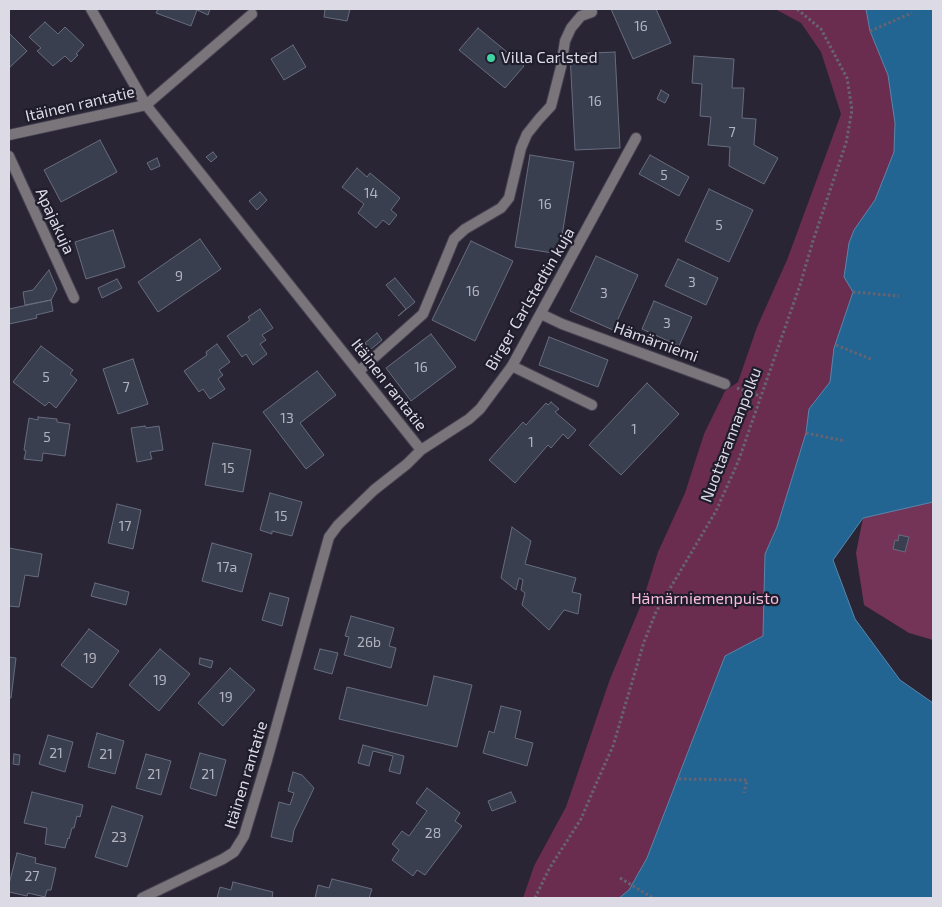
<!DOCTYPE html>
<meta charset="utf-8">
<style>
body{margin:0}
#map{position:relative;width:942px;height:907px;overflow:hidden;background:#292535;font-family:"Exo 2",sans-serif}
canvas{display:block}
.frame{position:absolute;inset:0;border:10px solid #dcdae5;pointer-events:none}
</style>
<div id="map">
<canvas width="942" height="907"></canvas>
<div class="frame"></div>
</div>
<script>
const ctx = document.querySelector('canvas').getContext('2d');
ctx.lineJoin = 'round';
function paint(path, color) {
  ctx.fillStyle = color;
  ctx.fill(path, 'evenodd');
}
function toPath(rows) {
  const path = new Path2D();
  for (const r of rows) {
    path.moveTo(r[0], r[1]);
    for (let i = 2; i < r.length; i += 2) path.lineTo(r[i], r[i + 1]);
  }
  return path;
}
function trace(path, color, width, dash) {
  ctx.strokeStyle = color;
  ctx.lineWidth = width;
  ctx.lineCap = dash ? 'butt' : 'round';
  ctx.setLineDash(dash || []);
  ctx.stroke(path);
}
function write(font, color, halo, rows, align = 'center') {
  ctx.font = font + ' "Exo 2",sans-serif';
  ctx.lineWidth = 4.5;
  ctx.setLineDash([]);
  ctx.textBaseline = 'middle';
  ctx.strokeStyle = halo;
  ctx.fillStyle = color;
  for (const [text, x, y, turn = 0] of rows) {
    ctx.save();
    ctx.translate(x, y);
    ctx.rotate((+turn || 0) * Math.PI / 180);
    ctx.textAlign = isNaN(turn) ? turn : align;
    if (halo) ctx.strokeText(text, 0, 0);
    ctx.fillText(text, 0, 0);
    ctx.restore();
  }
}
paint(toPath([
 [775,9,866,9,870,31,888,75,895,123,894,152,890,166,875,200,854,231,853,292,834,348,830,382,809,409,806,433,777,527,765,554,763,636,725,656,647,858,629,890,619,898,523,898,534,866,566,807,610,679,643,600,658,552,685,493,704,434,725,391,738,382,757,327,787,260,841,114,821,52,801,23]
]), '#6a2d50');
paint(toPath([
 [933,502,933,640,909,633,864,605,856,553,863,518]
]), '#733458');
const water = toPath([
 [866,9,933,9,933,502,863,518,833,560,855,619,900,680,933,703,933,898,619,898,629,890,647,858,725,656,763,636,765,554,777,527,806,433,809,409,830,382,834,348,853,292,844,277,849,243,854,230,875,200,894,152,895,123,888,75,870,31,866,9]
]);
paint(water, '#226492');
trace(water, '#5a87ab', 1);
const building = toPath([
 [158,9,210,9,208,15,197,10,191,26,156,13,158,9],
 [325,9,350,9,347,21,324,17,325,9],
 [611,9,656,9,671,43,633,59,611,9],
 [45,22,58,34,65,27,84,45,76,54,78,55,71,62,65,56,53,66,37,51,41,48,29,37,45,22],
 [478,28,524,66,505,88,459,50,478,28],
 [9,33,27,51,9,68,9,33],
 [293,45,306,67,284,80,271,59,293,45],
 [615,52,620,148,575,150,570,54,615,52],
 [694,56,734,59,732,88,744,88,742,118,756,119,754,145,778,158,764,184,729,166,730,147,708,145,711,117,700,116,702,84,692,83,694,56],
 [661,90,669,95,665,103,657,99,661,90],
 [100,140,117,172,61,202,44,170,100,140],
 [213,152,217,157,211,162,206,157,213,152],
 [530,155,574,162,559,254,515,247,530,155],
 [650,155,689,177,679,196,639,174,650,155],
 [157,158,160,166,151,170,147,163,157,158],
 [357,168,367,177,370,173,400,198,391,210,397,215,389,225,383,220,376,228,358,213,364,204,342,187,357,168],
 [709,189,753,210,729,262,685,241,709,189],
 [260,192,267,200,257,210,249,201,260,192],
 [113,230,125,267,86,279,75,242,113,230],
 [200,239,221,269,158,312,138,282,200,239],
 [471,241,513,261,475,341,432,320,471,241],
 [596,256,638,275,613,330,570,311,596,256],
 [678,259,718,278,706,305,665,286,678,259],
 [49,270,57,289,51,300,25,305,23,292,33,290,49,270],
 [395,278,415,302,398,316,406,309,386,285,395,278],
 [117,279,122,288,102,298,98,288,117,279],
 [51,300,53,311,36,315,37,318,9,324,9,309,51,300],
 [654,301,692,317,679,346,642,329,654,301],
 [260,309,273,328,262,335,266,340,260,344,267,354,253,365,246,354,242,357,227,336,250,320,248,317,260,309],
 [377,333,382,340,370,350,365,343,377,333],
 [431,334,456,367,411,401,386,368,431,334],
 [549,337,608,360,598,387,539,365,549,337],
 [217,344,230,362,219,370,223,375,218,379,225,389,210,399,203,389,199,392,184,371,207,355,206,352,217,344],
 [41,346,73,370,70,374,77,380,56,408,49,402,45,406,13,382,41,346],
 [133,359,148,404,118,414,103,369,133,359],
 [317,371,336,395,300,423,324,455,306,469,263,412,317,371],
 [647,383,679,414,621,475,589,445,647,383],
 [551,402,559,409,555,412,576,430,568,439,563,434,551,448,548,445,515,483,489,460,523,422,526,425,546,403,548,405,551,402],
 [38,417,57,419,57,422,70,424,65,456,43,453,42,461,24,459,26,451,24,450,29,418,38,420,38,417],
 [145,426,146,428,159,426,163,450,150,452,152,459,137,462,131,428,145,426],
 [213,443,251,450,243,492,205,485,213,443],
 [270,493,302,502,292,536,272,531,272,534,260,530,270,493],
 [117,504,141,510,133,549,108,543,117,504],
 [512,527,531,541,525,564,576,578,572,592,581,594,578,614,564,610,549,630,522,605,525,593,521,590,523,580,519,578,516,590,501,578,512,527],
 [899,535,909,537,905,552,893,549,895,540,898,541,899,535],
 [212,543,252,554,242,592,202,581,212,543],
 [9,548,42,554,38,577,25,575,19,607,9,606,9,548],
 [95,583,129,592,126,605,91,596,95,583],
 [270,593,289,598,282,626,262,620,270,593],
 [351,616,394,628,389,646,396,648,391,668,344,655,349,637,345,636,351,616],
 [89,629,119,651,92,688,61,665,89,629],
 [160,649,190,674,159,711,129,685,160,649],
 [320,649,338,653,332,674,314,669,320,649],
 [9,657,16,658,11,698,9,698,9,657],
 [200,658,213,661,211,668,199,664,200,658],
 [230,668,255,690,223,726,198,703,230,668],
 [434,676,472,685,457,747,339,719,347,687,427,706,434,676],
 [501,706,521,711,515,738,533,743,527,766,483,753,489,731,494,733,501,706],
 [97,733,124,741,115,774,88,767,97,733],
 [48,735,73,742,65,772,39,764,48,735],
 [363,745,404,756,400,774,389,771,393,756,373,751,369,766,358,763,363,745],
 [200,753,226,760,216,796,190,788,200,753],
 [14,754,20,755,19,765,13,764,14,754],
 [146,754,171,761,161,795,136,788,146,754],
 [293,772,302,775,314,788,294,830,292,842,271,837,279,802,290,805,294,793,288,791,293,772],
 [427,788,460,813,455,821,462,826,425,875,417,870,413,876,392,860,399,850,392,844,402,831,409,836,427,811,416,803,427,788],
 [32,792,83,805,80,817,77,816,74,828,72,828,69,839,68,838,65,848,45,844,47,828,24,823,32,792],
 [511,792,516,802,492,811,488,801,511,792],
 [112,806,143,816,127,867,95,857,112,806],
 [17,853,36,858,35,863,56,868,51,890,47,890,45,897,28,893,27,896,9,892,9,884,17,853],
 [332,879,372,889,369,898,315,898,318,885,329,888,332,879],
 [233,882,273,892,272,898,217,898,220,887,231,890,233,882]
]);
paint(building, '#393f4f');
trace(building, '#676d7f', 1);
const service = toPath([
 [541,314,562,324,725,384],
 [512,366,592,405],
 [359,371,423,314,454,239,465,229,501,208,509,198,521,148,527,134,539,119,551,106,561,67,565,41,571,28,581,16,592,12]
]);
const minor = toPath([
 [91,9,146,105,252,14],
 [9,135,146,105,421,450,407,464,374,490,338,525,329,537,267,760,244,836,234,852,223,859,142,898],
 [9,156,74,298],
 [421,450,469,419,480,409,512,366,636,138]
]);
trace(service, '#464251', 12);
trace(minor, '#464251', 12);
trace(toPath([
 [870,31,912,13],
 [853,292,899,296],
 [836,345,873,360],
 [737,388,760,396],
 [806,433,845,441],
 [679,779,747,780,744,793],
 [620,878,653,898],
 [535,898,549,869,581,819,596,784,613,746,644,642,656,612,716,511,738,462,800,285,813,241,846,143,852,110,847,78,821,29,797,9]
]), '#676472', 3, [2.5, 2.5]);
trace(service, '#7a747b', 10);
trace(minor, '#7a747b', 10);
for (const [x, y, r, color] of [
 [491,58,5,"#3fd4a2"]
]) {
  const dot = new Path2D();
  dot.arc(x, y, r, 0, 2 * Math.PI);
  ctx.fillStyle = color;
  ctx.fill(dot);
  trace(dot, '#1f1c2b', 2);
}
write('14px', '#b3b3c0', null, [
 ["16",641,26],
 ["16",595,101],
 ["7",732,132],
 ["5",664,175],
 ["14",371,193],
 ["16",545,204],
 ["5",719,225],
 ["9",179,276],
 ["3",692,282],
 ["16",473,291],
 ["3",604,293],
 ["3",667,323],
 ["16",421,367],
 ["5",46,377],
 ["7",126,387],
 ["13",287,418],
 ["1",634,429],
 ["5",47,437],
 ["1",531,442],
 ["15",228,468],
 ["15",281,516],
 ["17",125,526],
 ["17a",227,567],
 ["26b",369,642],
 ["19",90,658],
 ["19",160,680],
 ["19",226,697],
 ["21",56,753],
 ["21",106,754],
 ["21",154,774],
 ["21",208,774],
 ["28",433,833],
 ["23",119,837],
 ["27",32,876]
]);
write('16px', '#dcdae5', '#1f1c2b', [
 ["Villa Carlsted",501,58]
], 'left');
write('16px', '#dcdae5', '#1f1c2b', [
 ["Itäinen rantatie",80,104,-13],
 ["Apajakuja",55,221,65],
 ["Birger Carlstedtin kuja",530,299,-60],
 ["Hämärniemi",656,342,20],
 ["Itäinen rantatie",389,385,52],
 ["Nuottarannanpolku",731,435,-69],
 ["Itäinen rantatie",246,775,-73]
]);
write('16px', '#f8bddb', '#1f1c2b', [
 ["Hämärniemenpuisto",705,599]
]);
</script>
